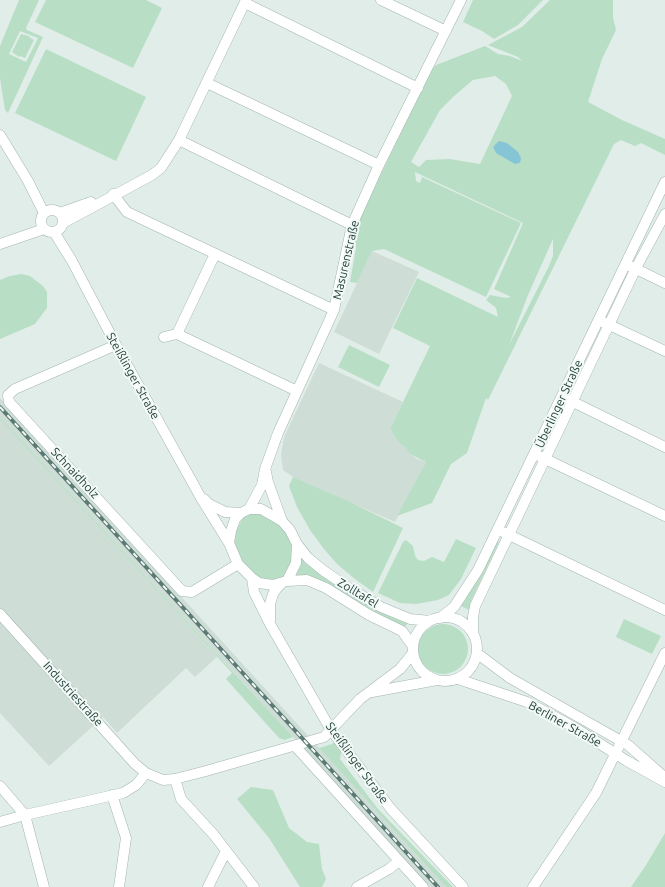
<!DOCTYPE html>
<meta charset="utf-8">
<style>
body{margin:0}
canvas{display:block;background:#e1ede8}
</style>
<canvas width="665" height="887"></canvas>
<script>
const ctx = document.querySelector('canvas').getContext('2d');
ctx.lineJoin = 'round';
function paint(path, color) {
  ctx.fillStyle = color;
  ctx.fill(path, 'evenodd');
}
function toPath(rows) {
  const path = new Path2D();
  for (const r of rows) {
    if (r.length === 3) {
      path.moveTo(r[0] + r[2], r[1]);
      path.arc(r[0], r[1], r[2], 0, 2 * Math.PI);
      continue;
    }
    path.moveTo(r[0], r[1]);
    for (let i = 2; i < r.length; i += 2) path.lineTo(r[i], r[i + 1]);
  }
  return path;
}
function trace(path, color, width, dash) {
  ctx.strokeStyle = color;
  ctx.lineWidth = width;
  ctx.lineCap = dash ? 'butt' : 'round';
  ctx.setLineDash(dash || []);
  ctx.stroke(path);
}
function write(font, color, halo, rows, align = 'center') {
  ctx.font = font + ' Ubuntu,sans-serif';
  ctx.lineWidth = 4;
  ctx.setLineDash([]);
  ctx.textBaseline = 'middle';
  ctx.strokeStyle = halo;
  ctx.fillStyle = color;
  for (const [text, x, y, turn = 0] of rows) {
    ctx.save();
    ctx.translate(x, y);
    ctx.rotate((+turn || 0) * Math.PI / 180);
    ctx.textAlign = isNaN(turn) ? turn : align;
    if (halo) ctx.strokeText(text, 0, 0);
    ctx.fillText(text, 0, 0);
    ctx.restore();
  }
}
paint(toPath([
 [372,251,419,272,379,354,334,332],
 [319,363,403,402,390,429,399,443,406,448,410,454,417,459,426,462,395,522,293,477,283,470,281,455,284,437],
 [0,398,446,887,430,887,0,417],
 [0,419,217,657,195,677,186,668,117,733,103,717,49,766,0,713]
]), '#cfddd7');
paint(toPath([
 [19,0,39,0,26,28,27,30,43,37,8,113,5,110,0,78,0,46],
 [20,31,38,38,26,62,9,54],
 [46,0,146,0,162,8,133,68,35,22],
 [473,0,543,0,518,25,494,39,482,31,463,22],
 [550,0,613,0,613,17,616,30,602,59,588,102,622,120,665,139,665,155,641,143,635,146,621,140,614,144,488,400,486,398,467,453,451,464,432,503,397,516,426,462,410,454,406,448,399,443,390,429,430,346,393,328,417,278,498,317,496,308,486,300,490,295,506,298,511,297,494,289,523,223,415,172,416,181,420,183,422,177,521,223,486,297,384,249,372,251,357,283,350,282,356,248,353,233,429,73,436,65,485,46,498,54,510,56,522,61,518,57,488,45,522,27],
 [495,76,506,84,512,96,480,164,449,159,426,160,419,167,411,162,440,110,454,96,473,80],
 [553,239,553,256,549,266,509,345,528,295],
 [21,34,29,36,29,37,34,40,25,58,20,56,19,57,12,52],
 [46,49,146,97,116,161,15,113],
 [21,274,30,276,43,286,47,292,47,308,35,324,0,339,0,280,10,276],
 [349,345,390,365,379,387,338,367],
 [0,417,233,672,293,737,284,740,279,738,226,679,232,673,0,419],
 [293,477,348,501,403,528,373,592,355,579,337,564,324,549,310,530,297,507,289,486],
 [259,512,282,525,292,543,293,560,287,574,281,579,274,582,260,580,241,563,234,548,236,531,243,518,247,514],
 [456,539,476,548,461,579,449,595,438,600,416,604,400,603,378,593,403,542,406,540,413,546,415,556,418,560,424,561,432,557,444,562],
 [496,541,499,542,471,601,469,610,461,606,466,599],
 [301,553,408,623,404,628,337,590,294,577],
 [624,619,661,636,652,654,616,637],
 [443,649,25],
 [335,741,342,748,340,759,378,809,453,887,446,887,319,748,332,744],
 [251,787,273,790,289,828,307,842,319,844,322,869,326,879,322,887,300,887,269,838,237,799],
 [665,833,665,887,631,887,646,865]
]), '#b8dfc5');
paint(toPath([
 [499,141,507,143,518,152,521,158,520,163,515,164,496,153,493,147]
]), '#85c5d5');
const minor = toPath([
 [381,0,446,31],
 [245,3,418,88],
 [207,83,379,165],
 [0,135,28,181,44,213],
 [179,140,352,225],
 [113,194,127,212,334,310],
 [52,221,11],
 [60,213,91,202],
 [63,223,152,175,161,168,179,140,246,0],
 [54,232,72,261,116,345,201,498,229,543,238,564,252,578,259,583,273,585,287,581,296,563,297,544,290,530,282,521,261,509,249,509,241,513,235,519,231,531,229,543],
 [0,244,44,229],
 [215,254,177,334,297,391],
 [630,266,665,283],
 [603,322,665,351],
 [164,337,177,334],
 [116,345,15,389,8,395,9,402,182,591,192,592,238,564],
 [567,399,665,447],
 [539,456,665,516],
 [266,472,268,482,282,521],
 [204,499,209,504,225,512,241,513],
 [249,509,262,485,265,469,278,433,334,310,352,225,379,165,461,0],
 [503,532,665,610],
 [297,544,308,558,324,571,349,588,381,607,410,619,430,621],
 [252,578,254,592,270,624,331,730,391,809,463,887],
 [287,581,307,580,326,588,369,615,402,631,412,645],
 [0,614,135,764,146,773,163,780,175,779,206,771,324,737,360,699,400,669,413,653],
 [445,649,32],
 [440,618,454,607,478,570,665,182],
 [270,620,270,604,273,594,277,588,282,583],
 [473,633,473,617,475,606,636,268,665,214],
 [478,654,510,678,628,745,662,775],
 [458,679,527,702,575,728,627,761,665,782],
 [372,692,437,680],
 [295,746,423,887],
 [175,779,181,799,214,835,254,887],
 [0,786,25,815,44,887],
 [112,795,126,838,119,887],
 [0,822,25,815,123,793,136,785,146,773],
 [208,887,226,851],
 [357,887,389,869,399,861],
 [533,887,596,793,665,653]
]);
trace(minor, '#a3b5b0', 11);
trace(minor, '#fff', 10);
const rail = toPath([
 [0,407,438,887]
]);
trace(rail, '#5b7a73', 4);
trace(rail, '#f2f9f6', 2, [5.5]);
write('12px', '#203f38', '#f2f9f6', [
 ["Masurenstraße",346,260,-77],
 ["Steißlinger Straße",133,376,61],
 ["Überlinger Straße",559,404,-65],
 ["Schnaidholz",75,473,47],
 ["Zolltafel",358,593,31],
 ["Industriestraße",73,694,48],
 ["Berliner Straße",565,724,29],
 ["Steißlinger Straße",357,763,54]
]);
</script>
